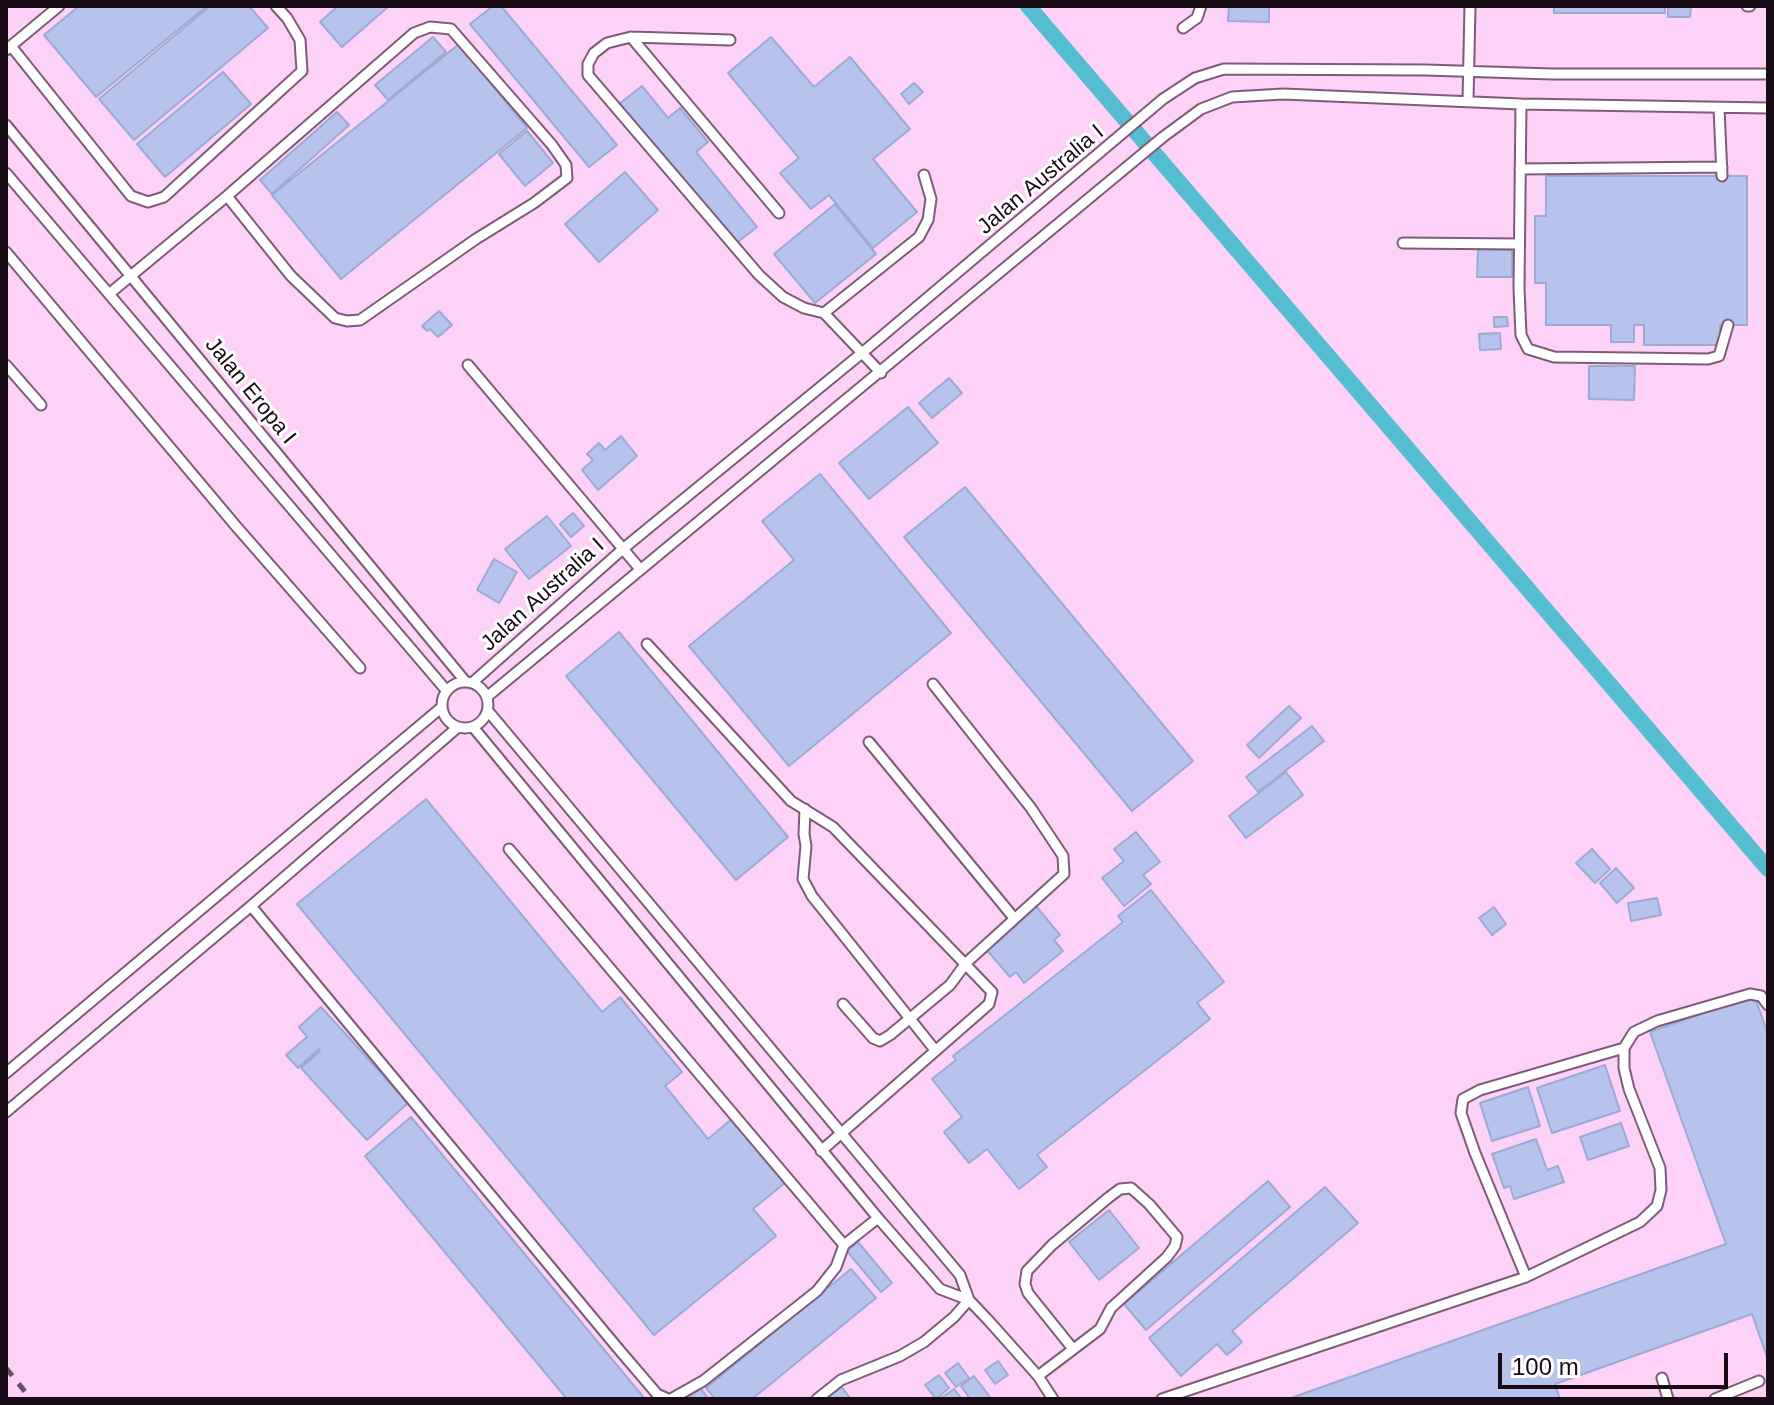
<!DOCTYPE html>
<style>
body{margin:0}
#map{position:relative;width:1774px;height:1405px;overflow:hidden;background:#ffe0fa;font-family:Helvetica,sans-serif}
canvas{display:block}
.frame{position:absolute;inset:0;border:8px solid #180b16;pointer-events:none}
.scale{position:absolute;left:1498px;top:1353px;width:230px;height:36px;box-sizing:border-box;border:4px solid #180b16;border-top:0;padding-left:10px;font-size:24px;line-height:28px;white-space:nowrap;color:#180b16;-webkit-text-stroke:6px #fff;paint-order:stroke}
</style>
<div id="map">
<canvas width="1774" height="1405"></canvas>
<div class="frame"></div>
<div class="scale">100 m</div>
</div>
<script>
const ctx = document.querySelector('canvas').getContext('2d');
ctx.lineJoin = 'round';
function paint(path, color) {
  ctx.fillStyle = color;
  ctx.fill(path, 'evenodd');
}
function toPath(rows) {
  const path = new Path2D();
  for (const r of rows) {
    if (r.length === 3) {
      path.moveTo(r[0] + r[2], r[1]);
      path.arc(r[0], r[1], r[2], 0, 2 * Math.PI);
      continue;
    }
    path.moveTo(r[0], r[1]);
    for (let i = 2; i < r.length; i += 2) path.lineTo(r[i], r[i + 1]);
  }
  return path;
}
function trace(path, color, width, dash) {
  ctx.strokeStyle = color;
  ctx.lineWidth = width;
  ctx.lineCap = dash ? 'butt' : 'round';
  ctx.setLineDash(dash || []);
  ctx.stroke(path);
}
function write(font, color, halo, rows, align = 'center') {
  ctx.font = font + ' Helvetica,sans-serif';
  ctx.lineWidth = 6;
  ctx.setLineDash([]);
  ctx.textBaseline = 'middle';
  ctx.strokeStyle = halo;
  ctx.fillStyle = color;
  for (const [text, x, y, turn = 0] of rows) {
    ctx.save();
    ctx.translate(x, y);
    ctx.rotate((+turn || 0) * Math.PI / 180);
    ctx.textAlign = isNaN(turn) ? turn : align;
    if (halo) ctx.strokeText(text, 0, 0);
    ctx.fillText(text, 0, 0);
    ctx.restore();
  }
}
paint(toPath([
 [6,6,1768,6,1768,1399,6,1399]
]), '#fed1f7');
trace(toPath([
 [1028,6,1768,869]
]), '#54bdd0', 16);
const building = toPath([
 [79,6,207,6,96,97,44,35,79,6],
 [210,6,249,6,268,28,134,140,99,99,210,6],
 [338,6,389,6,342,47,320,22,338,6],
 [493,6,501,6,617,145,589,167,470,24,493,6],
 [1229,6,1269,6,1269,22,1228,21,1229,6],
 [1554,6,1665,6,1665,13,1554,13,1554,6],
 [1668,6,1691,6,1690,17,1668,17,1668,6],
 [433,37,446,52,388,100,375,85,433,37],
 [771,37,814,87,850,57,910,129,873,159,917,212,873,248,829,195,811,209,780,173,799,158,728,73,771,37],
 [459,44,527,128,341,279,272,195,459,44],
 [223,72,251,104,165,177,137,144,223,72],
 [914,83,923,92,909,104,901,94,914,83],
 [642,86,668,118,680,108,708,142,696,152,757,227,734,245,619,104,642,86],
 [337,112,349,125,272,194,260,180,337,112],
 [527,131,553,163,525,186,499,154,527,131],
 [625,172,658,210,599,262,565,224,625,172],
 [1546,176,1747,176,1747,325,1720,325,1720,345,1644,345,1644,325,1634,325,1634,342,1611,342,1611,325,1546,325,1546,283,1535,283,1535,216,1546,216,1546,176],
 [835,204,876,254,815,303,774,254,835,204],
 [1478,249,1512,250,1512,277,1477,277,1478,249],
 [439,311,452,325,438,337,430,329,427,331,422,326,439,311],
 [1494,317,1507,317,1508,326,1494,327,1494,317],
 [1500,333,1501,349,1480,350,1479,334,1500,333],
 [1589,366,1635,366,1634,400,1589,399,1589,366],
 [949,378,962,393,932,418,919,403,949,378],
 [908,407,938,443,869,499,839,463,908,407],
 [621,436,637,456,598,490,582,470,593,460,587,454,599,443,605,450,621,436],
 [820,474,951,633,789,766,689,646,794,560,762,521,820,474],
 [965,487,1193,761,1132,811,904,537,965,487],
 [573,513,584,526,571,537,560,524,573,513],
 [547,516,571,546,529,579,505,549,547,516],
 [494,559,517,572,499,603,477,590,494,559],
 [619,632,788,837,736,880,566,676,619,632],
 [1289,706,1301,718,1259,758,1247,745,1289,706],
 [1312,726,1324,741,1258,792,1246,777,1312,726],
 [1286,772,1303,795,1246,838,1229,816,1286,772],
 [426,799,602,1012,620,997,682,1072,665,1086,708,1139,733,1118,786,1182,753,1209,776,1236,654,1335,297,904,426,799],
 [1136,832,1160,862,1143,875,1151,884,1124,906,1102,878,1124,861,1114,849,1136,832],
 [1592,849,1610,869,1595,883,1576,863,1592,849],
 [1616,868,1634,888,1617,903,1600,883,1616,868],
 [1151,890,1224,982,1197,1003,1210,1019,1037,1155,1047,1167,1019,1189,987,1149,969,1163,944,1132,962,1117,932,1079,956,1060,953,1056,1123,922,1118,916,1151,890],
 [1657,898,1661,915,1631,921,1628,903,1657,898],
 [1036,906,1060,935,1054,940,1063,951,1024,983,1016,972,1010,977,985,948,1036,906],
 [1494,907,1506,924,1492,935,1479,918,1494,907],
 [1754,995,1768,1034,1768,1360,1752,1314,1555,1384,1560,1399,1288,1399,1726,1244,1650,1032,1754,995],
 [321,1007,408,1103,367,1140,301,1068,320,1051,319,1049,298,1068,286,1055,307,1037,299,1027,321,1007],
 [1605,1065,1620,1111,1552,1133,1537,1088,1605,1065],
 [1528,1087,1540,1126,1492,1141,1480,1103,1528,1087],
 [411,1117,645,1399,567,1399,365,1156,411,1117],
 [1621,1123,1629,1146,1588,1160,1580,1137,1621,1123],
 [1536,1139,1547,1170,1558,1166,1564,1182,1514,1199,1510,1186,1504,1188,1492,1154,1536,1139],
 [1268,1181,1290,1207,1146,1330,1124,1304,1268,1181],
 [1325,1187,1358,1223,1232,1331,1242,1342,1227,1355,1217,1344,1181,1376,1149,1338,1325,1187],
 [1109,1210,1139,1248,1099,1280,1069,1242,1109,1210],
 [858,1242,892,1283,881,1292,847,1251,858,1242],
 [851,1269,876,1298,752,1399,715,1399,706,1388,851,1269],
 [998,1361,1008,1375,995,1384,985,1370,998,1361],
 [958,1363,969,1378,956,1387,945,1373,958,1363],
 [939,1375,949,1388,936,1399,925,1385,939,1375],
 [974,1376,990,1397,987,1399,970,1399,961,1386,974,1376],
 [841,1386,851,1399,824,1399,841,1386],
 [700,1388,709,1399,686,1399,700,1388],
 [954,1389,962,1399,940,1399,954,1389]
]);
paint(building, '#b6c3ec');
trace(building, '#9daad1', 2);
const service = toPath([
 [1747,6,1750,6],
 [1183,28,1197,18,1201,6],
 [631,37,779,213],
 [730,40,631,37,607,43,594,53,588,64,588,75,759,275,783,297,804,308,824,313,881,373],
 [11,46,131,196,148,202,164,197,302,71,300,40,287,18,276,6],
 [6,50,59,6],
 [1468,101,1470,6],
 [1521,104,1519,288,1521,335,1528,349,1554,357,1708,359,1719,356,1728,325],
 [1719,108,1722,176],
 [6,125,465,681],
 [1520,169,1722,167],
 [6,173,446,690],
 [1403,243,1518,244],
 [6,252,235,525,360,668],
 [109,294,227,196,414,33,430,27,451,29,552,145,566,165,567,178,534,203,476,239,360,320,347,321,335,318,291,276,227,196],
 [824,313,919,237,928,220,931,199,924,175],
 [6,365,41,405],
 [468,365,640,569],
 [647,644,791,801,833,827,992,992,989,1004,821,1151],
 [465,705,23],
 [473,682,624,548,862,353,1163,99,1195,78,1224,69,1426,70,1552,74,1768,74],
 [488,696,1163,137,1201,109,1232,97,1283,94,1521,104,1768,108],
 [488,711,960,1275,969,1300],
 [473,727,878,1218,940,1289,969,1300,989,1321,1038,1376,1053,1399],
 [869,742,1014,918],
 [805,809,804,834,806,846,803,879,812,896,935,1050],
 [509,849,844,1245],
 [251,906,616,1346,657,1394,668,1399],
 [843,1004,873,1038,880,1041,890,1035,950,985,966,963,1064,874,1063,856,1031,808,933,684],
 [6,1073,442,707],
 [6,1112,251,906,458,727],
 [1526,1277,1475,1153,1461,1113,1463,1099,1480,1090,1624,1048],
 [1038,1376,1100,1329,1111,1308,1167,1257,1175,1246,1177,1237,1149,1204,1131,1188,1120,1189,1108,1198,1052,1245,1027,1271,1025,1284,1028,1293,1073,1349],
 [1662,1378,1668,1399],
 [671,1399,703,1381,817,1291,836,1267,844,1245,878,1218],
 [817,1399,841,1380,900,1356,924,1342,954,1317,969,1300],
 [1162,1399,1526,1277,1640,1222,1657,1206,1661,1190,1660,1168,1629,1089,1624,1068,1624,1048,1634,1032,1657,1021,1750,994,1761,996,1768,1005],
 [1715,1399,1759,1381]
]);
trace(service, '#7d5c79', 13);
trace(service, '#fff', 9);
trace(toPath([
 [6,1368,31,1399]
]), '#645161', 5, [10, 10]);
write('22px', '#180b16', '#fff', [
 ["Jalan Australia I",1041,180,-40],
 ["Jalan Eropa I",250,391,51],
 ["Jalan Australia I",543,595,-42]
]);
</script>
